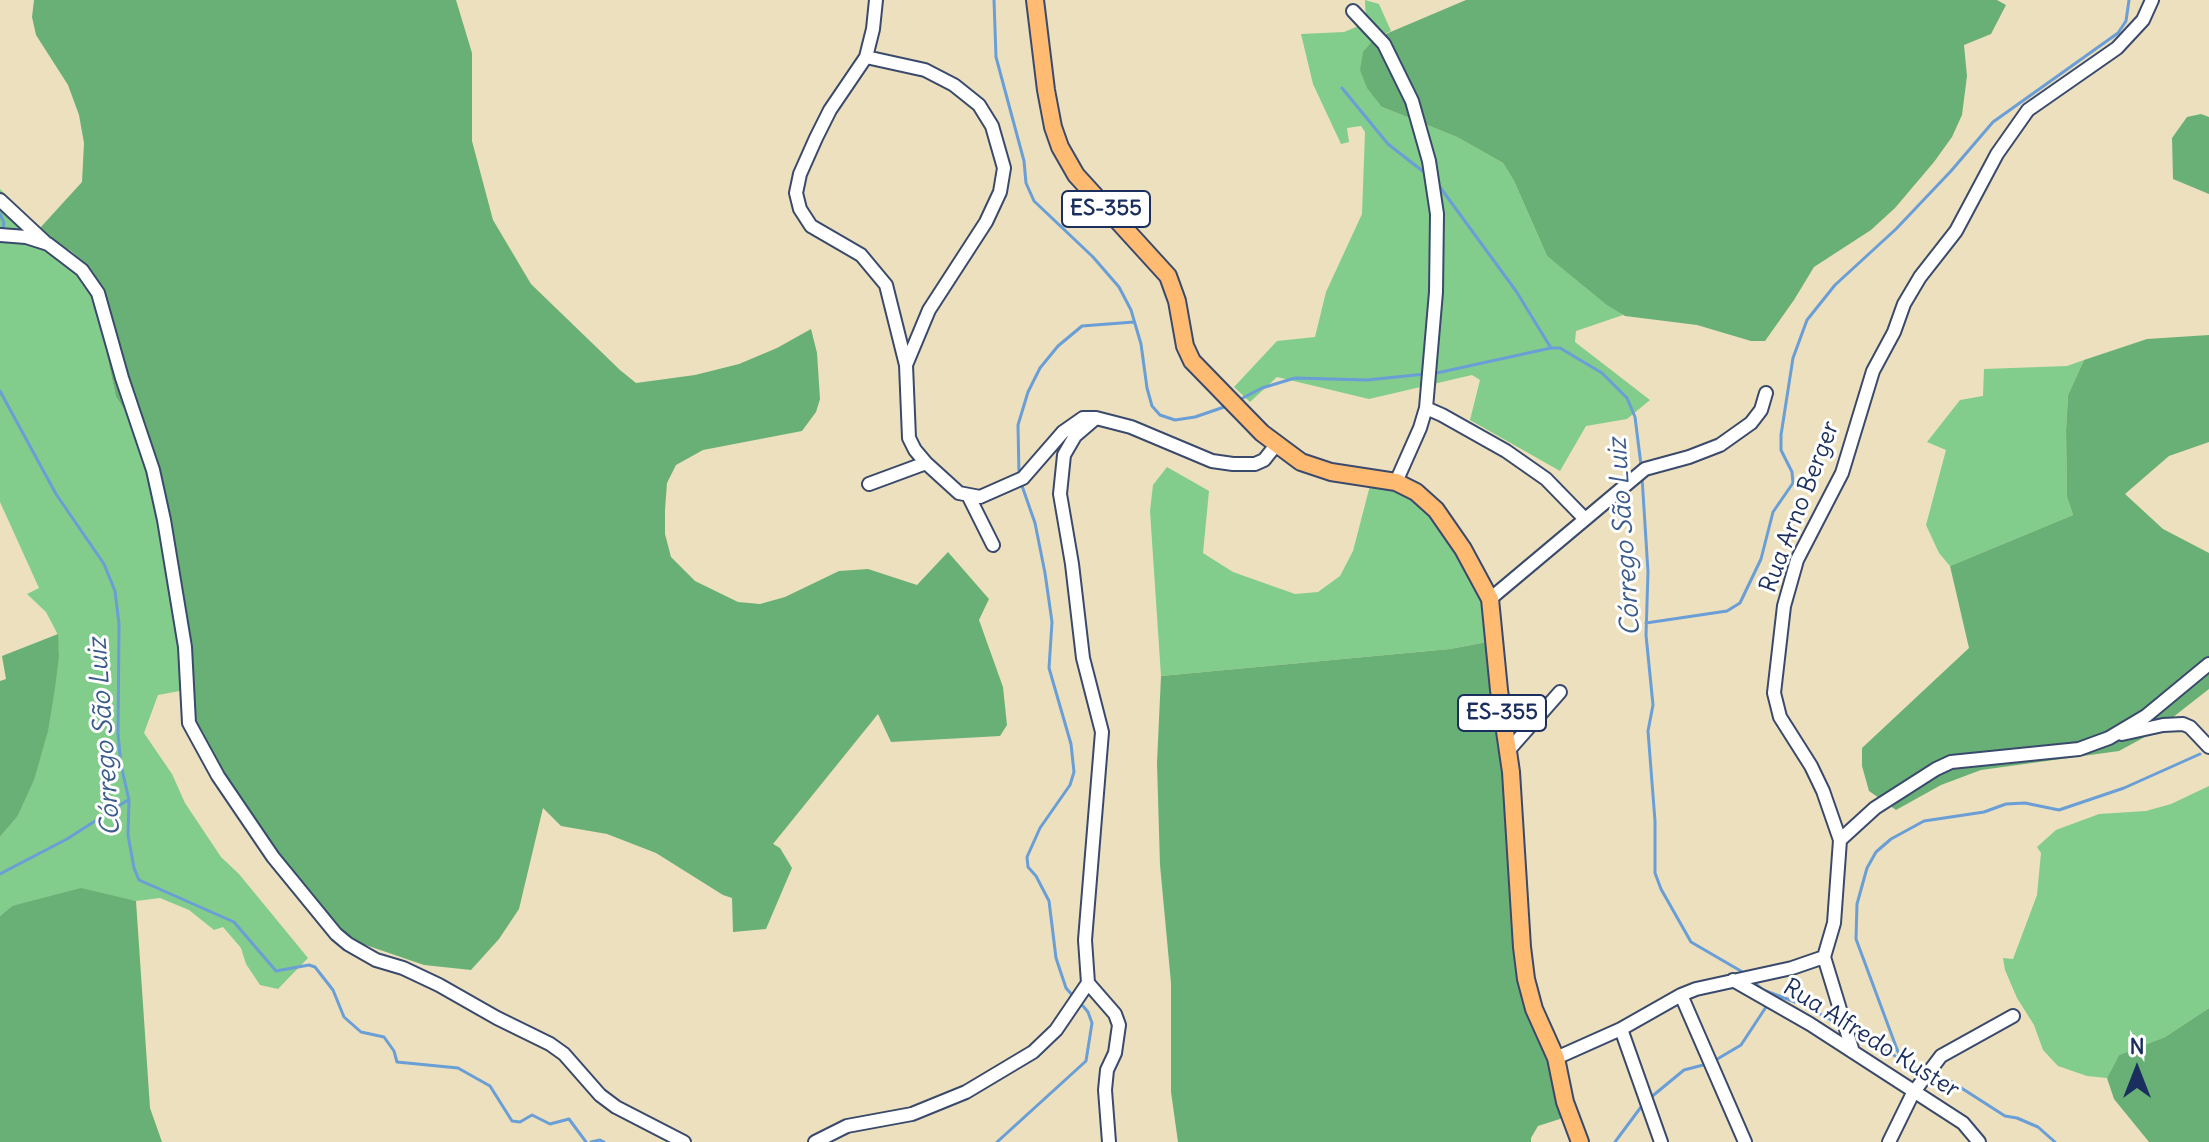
<!DOCTYPE html>
<meta charset="utf-8">
<style>
body{margin:0}
#map{position:relative;width:2209px;height:1142px;overflow:hidden;background:#ede0be;font-family:Delius,sans-serif}
canvas{display:block}
.north{position:absolute;left:2097px;top:1030px;width:80px;height:80px;-webkit-text-stroke:6px #fff;paint-order:stroke;rotate:0deg;font-size:22px;font-weight:700;line-height:32px;text-align:center;color:#1b2f5e}
.north::after{content:'';display:block;margin:auto;width:28px;height:36px;background:#1b2f5e;clip-path:polygon(50% 0,100% 100%,50% 72%,0 100%)}
</style>
<div id="map">
<canvas width="2209" height="1142"></canvas>
<div class="north">N</div>
</div>
<script>
const ctx = document.querySelector('canvas').getContext('2d');
ctx.lineJoin = 'round';
function paint(path, color) {
  ctx.fillStyle = color;
  ctx.fill(path, 'evenodd');
}
function toPath(rows) {
  const path = new Path2D();
  for (const r of rows) {
    path.moveTo(r[0], r[1]);
    for (let i = 2; i < r.length; i += 2) path.lineTo(r[i], r[i + 1]);
  }
  return path;
}
function trace(path, color, width, dash) {
  ctx.strokeStyle = color;
  ctx.lineWidth = width;
  ctx.lineCap = dash ? 'butt' : 'round';
  ctx.setLineDash(dash || []);
  ctx.stroke(path);
}
function write(font, color, halo, rows, align = 'center') {
  ctx.font = font + ' Delius,sans-serif';
  ctx.lineWidth = 6;
  ctx.setLineDash([]);
  ctx.textBaseline = 'middle';
  ctx.strokeStyle = halo;
  ctx.fillStyle = color;
  for (const [text, x, y, turn = 0] of rows) {
    ctx.save();
    ctx.translate(x, y);
    ctx.rotate((+turn || 0) * Math.PI / 180);
    ctx.textAlign = isNaN(turn) ? turn : align;
    if (halo) ctx.strokeText(text, 0, 0);
    ctx.fillText(text, 0, 0);
    ctx.restore();
  }
}
paint(toPath([
 [1365,0,1379,4,1391,31,1374,39,1382,107,1457,137,1503,163,1514,181,1547,256,1623,315,1576,331,1575,342,1650,400,1627,419,1586,426,1560,471,1470,420,1480,380,1472,375,1369,399,1277,377,1250,402,1234,387,1277,341,1315,337,1326,292,1362,214,1365,132,1361,126,1347,128,1349,142,1341,144,1313,84,1301,34,1344,32,1366,23],
 [0,189,48,238,61,248,70,250,87,265,116,397,146,442,162,496,192,645,185,690,158,695,144,733,172,774,185,803,221,857,239,874,308,958,278,989,260,985,246,964,241,948,223,927,214,930,189,910,160,898,136,901,119,898,12,906,0,916,0,837,17,817,59,656,57,633,46,612,27,594,39,588,0,502],
 [2084,360,2068,395,2066,429,2067,497,2073,515,1950,566,1939,553,1926,525,1946,450,1927,442,1960,400,1983,396,1984,369,2067,366],
 [1167,467,1209,491,1203,553,1233,572,1295,594,1318,592,1340,576,1353,551,1373,474,1381,476,1439,517,1481,596,1487,642,1450,649,1161,676,1150,511,1153,485],
 [2209,786,2209,1008,2165,1037,2119,1055,2107,1078,2087,1076,2058,1066,2043,1050,2034,1025,2017,998,2005,970,2003,958,2013,959,2037,895,2041,853,2037,847,2056,830,2099,814,2146,811,2171,804]
]), '#82cd8b');
paint(toPath([
 [34,0,456,0,472,53,472,141,493,220,531,284,620,370,636,383,695,375,739,364,777,348,811,329,817,353,820,399,816,412,802,431,703,450,676,465,667,483,665,510,665,534,671,557,695,581,738,602,760,604,785,597,839,571,868,569,917,585,948,552,989,599,979,620,1003,687,1007,725,1000,736,891,742,878,714,773,844,780,848,792,868,766,929,733,932,732,898,723,895,656,853,607,834,561,826,543,808,519,909,499,939,471,970,424,965,351,940,214,779,188,717,192,645,162,496,146,442,116,397,87,265,70,250,61,248,48,238,40,228,82,182,84,143,79,115,68,85,36,35,32,17],
 [1466,0,1997,0,2006,5,1991,34,1964,45,1967,76,1962,115,1952,137,1934,162,1895,208,1871,230,1814,267,1794,300,1765,341,1751,341,1697,325,1625,316,1607,305,1547,256,1514,181,1503,163,1457,137,1382,107,1367,88,1360,70,1363,52,1374,39],
 [2201,114,2209,117,2209,194,2173,179,2172,138,2187,117],
 [2209,335,2209,442,2169,456,2125,494,2163,529,2209,553,2209,689,2154,732,2119,751,1981,770,1941,785,1896,810,1869,791,1862,766,1862,748,1969,648,1950,566,2073,515,2067,497,2066,430,2068,395,2084,360,2147,339],
 [58,634,59,656,55,688,48,731,34,780,17,817,0,837,0,681,6,679,2,656],
 [1487,642,1500,746,1518,963,1546,1032,1563,1118,1538,1126,1531,1138,1531,1142,1178,1142,1171,1092,1171,983,1160,865,1157,763,1161,676,1450,649],
 [81,888,136,901,150,1108,162,1142,0,1142,0,916,12,906],
 [2209,1008,2209,1142,2149,1142,2114,1099,2107,1078,2119,1055,2165,1037]
]), '#69b077');
trace(toPath([
 [994,0,996,57,1024,161,1026,183,1034,201,1093,257,1119,287,1131,310,1141,344,1147,388,1152,406,1160,415,1175,420,1195,417,1227,406],
 [1342,88,1388,144,1425,173],
 [1437,183,1516,291,1551,348],
 [0,214,4,223,2,233],
 [1432,374,1551,348,1560,348,1602,373,1627,398,1635,417,1641,465],
 [0,391,56,494,104,564,115,591,119,624,118,734,121,765,129,800,128,835,134,868,139,880,234,922,276,971,309,965,315,967,333,990,344,1017,361,1032,384,1037,394,1051,397,1062,458,1068,490,1086,512,1121,520,1122,532,1115,550,1124,569,1119,586,1142],
 [1237,401,1262,388,1295,378,1367,380,1425,374],
 [1019,475,1018,425,1028,392,1040,368,1058,346,1082,326,1134,322],
 [1642,477,1648,572,1646,635,1653,705,1648,731,1655,821,1655,873,1661,889,1691,942,1746,974],
 [1021,483,1035,523,1045,573,1052,622,1049,668,1071,744,1074,772,1070,785,1040,828,1027,857,1028,867,1036,876,1049,901,1056,958,1066,988,1073,996],
 [1646,623,1727,611,1740,603,1761,559,1773,512,1793,483,1792,472,1781,450,1781,435,1793,358,1807,320,1835,285,1896,229,1951,171,1993,122,2118,33,2126,21,2129,0],
 [0,874,67,839,128,800],
 [1754,982,1763,990,1806,1006,1840,1025],
 [1850,1031,1924,1072],
 [1901,1060,1856,939,1857,904,1867,868,1876,852,1891,839,1924,821,1984,812,2006,804,2025,803,2059,810,2124,788,2200,754],
 [1714,1061,1741,1045,1768,1004],
 [1931,1074,1952,1082,2005,1116,2017,1118,2038,1127,2055,1142],
 [1650,1098,1684,1070,1707,1064],
 [591,1142,600,1140,604,1142],
 [997,1142,1086,1061,1092,1023,1088,1012,1083,1006],
 [1615,1142,1644,1103]
]), '#6a9ed6', 3);
const minor = toPath([
 [876,0,873,29,866,57,830,110,816,138,800,174,796,193,800,209,811,226,861,255,886,285,906,365],
 [1353,11,1384,44,1412,101,1429,161,1437,214,1436,292,1426,408,1420,428,1396,482],
 [866,57,925,70,954,85,979,105,992,126,1004,168,1000,192,986,222,929,310,906,365,909,438,915,450,926,463,959,493,980,497,1023,478,1063,432,1083,418,1096,418,1131,427,1212,461,1233,464,1255,464,1264,460,1276,445],
 [0,200,45,242],
 [0,235,26,237,48,244,82,270,98,293,122,378,153,470,164,520,185,647,189,723,218,776,273,857,336,934,348,944,376,960,403,968,439,985,497,1018,550,1044,564,1054,600,1095,616,1107,684,1142],
 [1426,408,1442,415,1506,451,1546,479,1584,518],
 [1096,418,1075,436,1064,455,1060,494,1072,564,1083,658,1102,732,1085,940,1088,983,1115,1014,1119,1025,1115,1053,1107,1070,1105,1090,1109,1142],
 [869,484,926,463],
 [969,497,993,545],
 [1490,599,1645,469,1689,457,1720,445,1751,423,1761,410,1766,393],
 [2122,734,2163,725,2183,724,2190,727,2209,747],
 [1508,751,1560,692],
 [1840,840,1875,808,1936,769,1951,762,2079,749,2109,738,2146,716,2209,664],
 [1824,957,1853,1052],
 [1733,980,1810,1024,1963,1123,1979,1142],
 [1681,995,1745,1142],
 [1621,1029,1661,1142],
 [1556,1058,1621,1029,1681,995,1696,989,1792,968,1824,957,1834,923,1840,840,1823,791,1811,766,1780,717,1774,693,1784,606,1797,560,1842,473,1873,371,1894,332,1904,304,1920,277,1956,231,1997,154,2028,110,2117,48,2143,20,2152,0],
 [815,1142,847,1126,912,1114,966,1092,1033,1052,1056,1030,1088,983],
 [1889,1142,1913,1093,1941,1056,2013,1016]
]);
const major = toPath([
 [1035,0,1046,90,1053,127,1060,147,1076,175,1168,276,1177,301,1185,346,1192,361,1262,433,1301,462,1331,472,1396,482,1416,492,1436,510,1463,549,1490,599,1499,690,1511,772,1522,947,1526,979,1534,1009,1556,1058,1565,1102,1580,1142]
]);
trace(minor, '#3a4a6c', 16);
trace(major, '#3a4a6c', 20);
trace(minor, '#fff', 12);
trace(major, '#ffbb71', 16);
for (const [x, y, w] of [
 [1106,209,88],
 [1502,713,88]
]) {
  const box = new Path2D();
  box.roundRect(x - w / 2, y - 18, w, 36, 6);
  ctx.fillStyle = '#fff';
  ctx.fill(box);
  trace(box, '#1b2f5e', 2);
}
write('bold 22px', '#1b2f5e', null, [
 ["ES-355",1106,209],
 ["ES-355",1502,713]
]);
write('24px', '#1b2f5e', '#fff', [
 ["Rua Arno Berger",1800,507,-69],
 ["Rua Alfredo Kuster",1871,1039,32]
]);
write('italic 26px', '#3b5b8e', '#fff', [
 ["Córrego São Luiz",1625,537,-94],
 ["Córrego São Luiz",105,737,-94]
]);
</script>
